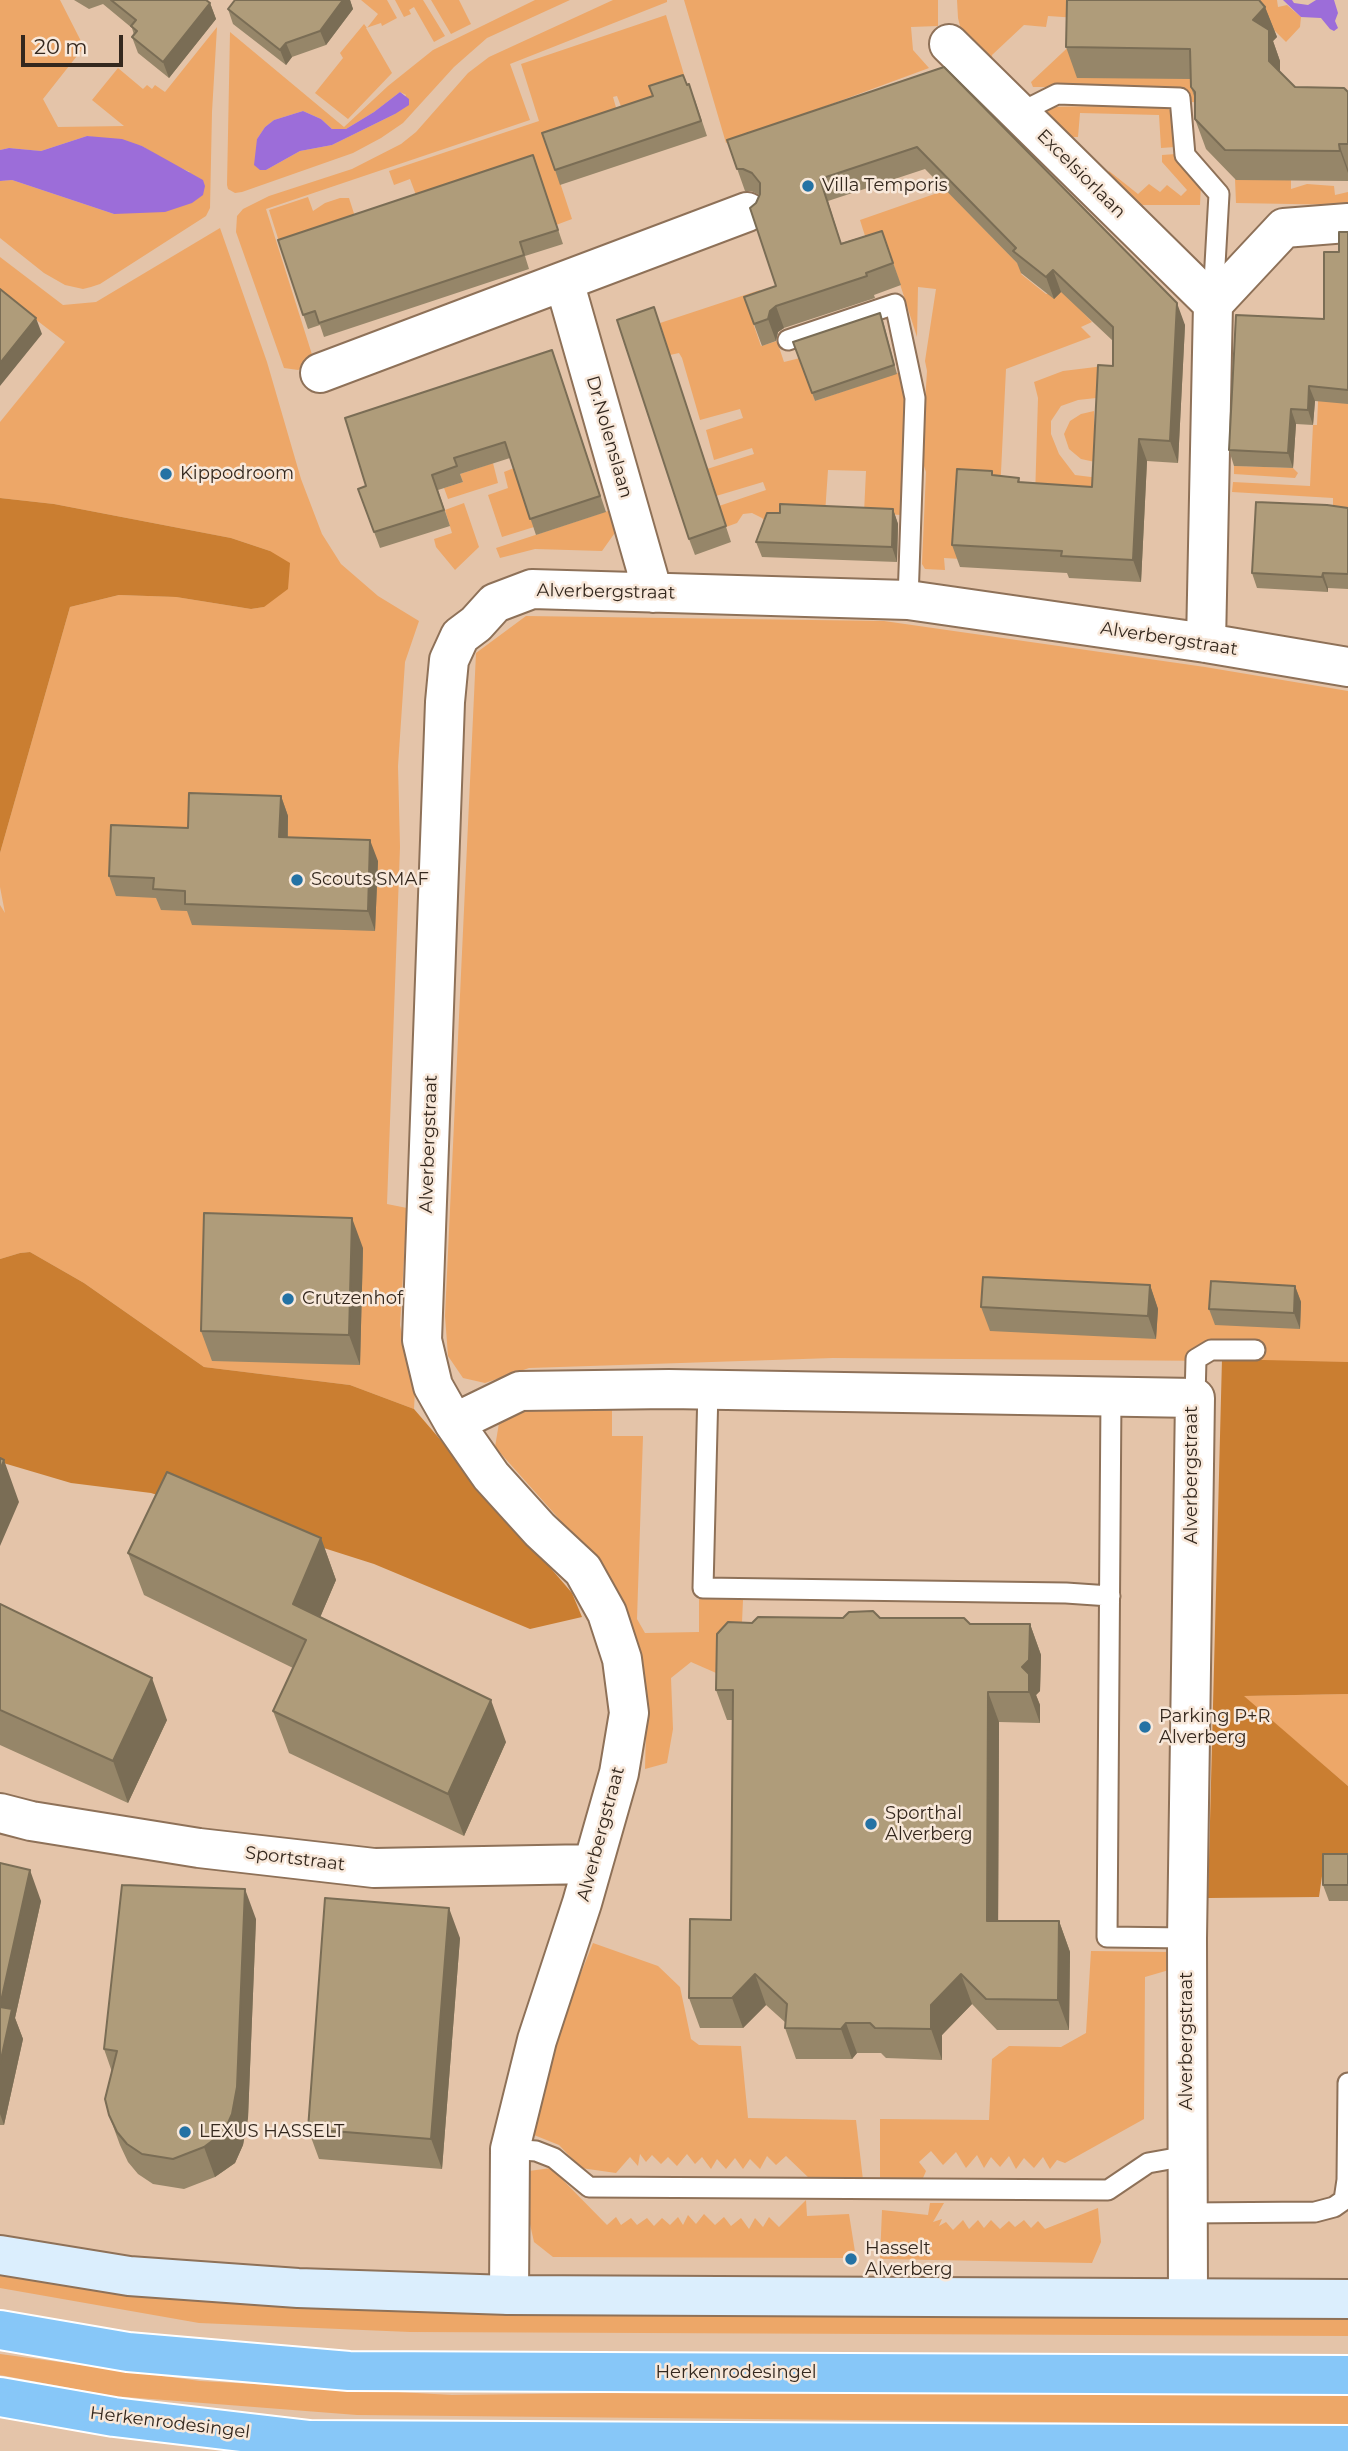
<!DOCTYPE html>
<style>
body{margin:0}
#map{position:relative;width:1348px;height:2451px;overflow:hidden;background:#e4c4a9;font-family:Montserrat,sans-serif}
canvas{display:block}
.scale{position:absolute;left:21px;top:35px;width:102px;height:32px;box-sizing:border-box;border:4px solid #34281e;border-top:0;padding-left:9px;font-size:21px;line-height:24px;white-space:nowrap;color:#34281e;-webkit-text-stroke:5px #f8e8da;paint-order:stroke}
</style>
<div id="map">
<canvas width="1348" height="2451"></canvas>
<div class="scale">20 m</div>
</div>
<script>
const ctx = document.querySelector('canvas').getContext('2d');
ctx.lineJoin = 'round';
function paint(path, color) {
  ctx.fillStyle = color;
  ctx.fill(path, 'evenodd');
}
function toPath(rows) {
  const path = new Path2D();
  for (const r of rows) {
    path.moveTo(r[0], r[1]);
    for (let i = 2; i < r.length; i += 2) path.lineTo(r[i], r[i + 1]);
  }
  return path;
}
function trace(path, color, width, dash) {
  ctx.strokeStyle = color;
  ctx.lineWidth = width;
  ctx.lineCap = dash ? 'butt' : 'round';
  ctx.setLineDash(dash || []);
  ctx.stroke(path);
}
function write(font, color, halo, rows, align = 'center') {
  ctx.font = font + ' Montserrat,sans-serif';
  ctx.lineWidth = 5;
  ctx.setLineDash([]);
  ctx.textBaseline = 'middle';
  ctx.strokeStyle = halo;
  ctx.fillStyle = color;
  for (const [text, x, y, turn = 0] of rows) {
    ctx.save();
    ctx.translate(x, y);
    ctx.rotate((+turn || 0) * Math.PI / 180);
    ctx.textAlign = isNaN(turn) ? turn : align;
    if (halo) ctx.strokeText(text, 0, 0);
    ctx.fillText(text, 0, 0);
    ctx.restore();
  }
}
paint(toPath([
 [0,0,60,0,84,47,43,99,58,127,124,126,92,100,118,68,143,89,147,85,152,89,155,85,165,92,217,27,212,112,210,208,206,216,100,284,91,287,83,289,65,285,44,273,0,238,0,181,12,180,114,214,190,172,169,163,142,146,87,136,41,151,9,148,0,150],
 [361,0,387,0,397,18,382,26,381,23,366,28,392,73,348,119,315,93,343,58,340,53,364,24,367,28,378,14],
 [395,0,423,0,445,36,434,42,414,7,409,10,411,14,404,17],
 [431,0,459,0,471,24,451,34],
 [535,0,570,0,487,38,454,67,403,123,381,138,353,153,242,192,235,193,228,189,227,185,230,32,344,127,388,86,433,50],
 [400,92,406,95,395,114,332,145,300,151,266,170,257,139,265,127,274,120,303,111,321,119,332,129,346,129,374,112],
 [613,0,667,0,667,2,510,64,530,120,266,209,315,364,298,370,284,368,236,232,237,216,243,209,269,196,352,169,401,144,416,132,468,73,489,57],
 [684,0,938,0,938,26,911,27,913,50,929,68,726,143],
 [957,0,1277,0,1278,7,1287,5,1301,17,1300,27,1286,42,1256,12,1078,18,1048,16,1046,27,1024,25,992,55,993,64,961,30,958,18],
 [666,15,689,91,652,96,622,109,617,96,613,97,617,111,545,137,572,219,556,225,416,195,410,179,394,185,389,171,539,121,521,64],
 [1078,38,1200,79,1201,103,1192,102,1188,91,1183,87,1033,87,1031,82],
 [1164,105,1173,113,1175,147,1161,148,1159,115,1080,113,1078,137,1063,137,1042,115,1043,107],
 [1176,154,1201,184,1200,205,1131,205,1104,177,1109,171,1138,194,1149,184,1160,192,1167,185,1181,196,1187,190,1162,162,1162,155],
 [1244,178,1291,180,1291,189,1307,184,1334,186,1335,195,1348,192,1348,205,1236,203,1235,179],
 [946,190,1024,270,1021,274,1046,294,1063,291,1092,322,1081,327,1091,337,1006,369,1000,493,961,559,944,558,945,570,925,569,922,564,926,472,924,466,921,465,927,371,925,361,936,289,918,287,917,337,890,253,872,258,860,220],
 [308,197,313,211,325,203,340,198,349,198,359,229,283,254,269,210],
 [220,228,267,362,301,479,322,534,341,564,378,596,419,621,405,662,398,766,400,847,387,1204,407,1208,400,1325,415,1390,414,1409,350,1385,204,1367,84,1283,30,1252,20,1253,0,1259,0,905,5,913,0,887,0,853,70,607,119,595,176,597,251,609,264,607,270,551,231,538,54,504,0,498,0,422,65,342,0,292,0,257,63,305,96,302],
 [760,290,768,314,752,320,761,346,777,341,784,362,800,358,815,401,900,372,907,390,902,515,864,513,866,471,828,470,825,514,772,528,762,518,752,513,743,514,737,523,726,527,719,506,766,490,763,482,716,496,707,469,754,454,752,448,714,460,706,430,743,418,740,409,700,420,682,358,679,353,670,355,660,323],
 [1104,366,1096,398,1078,400,1061,406,1051,421,1051,434,1059,454,1075,475,1123,481,1035,498,1038,398,1034,382,1063,371],
 [1319,380,1348,381,1348,509,1333,508,1333,498,1232,492,1233,482,1310,486,1313,425,1317,425],
 [1094,411,1095,462,1081,459,1069,449,1064,434,1070,421,1081,414],
 [493,463,498,483,448,499,444,488,463,482,460,474],
 [1234,466,1293,468,1298,473,1295,478,1234,474],
 [514,468,534,527,502,537,488,495,508,488,504,472],
 [464,503,479,547,455,570,436,547,434,539,452,533,445,510],
 [614,509,619,527,602,551,535,549,500,558,496,548],
 [526,616,884,621,1205,667,1348,691,1348,1362,833,1358,529,1368,485,1383,463,1378,448,1356,445,1316,476,653],
 [612,1404,612,1436,643,1436,637,1619,645,1633,699,1632,699,1599,743,1600,741,1645,723,1676,691,1662,671,1678,673,1729,667,1763,645,1769,647,1694,626,1605,602,1567,495,1447,499,1423,520,1405],
 [1348,1694,1348,1786,1243,1696],
 [593,1943,658,1966,680,1987,691,2039,699,2045,741,2046,748,2118,856,2120,863,2180,811,2180,786,2156,776,2165,767,2156,760,2169,750,2159,743,2169,735,2158,726,2169,717,2159,711,2169,702,2157,695,2164,687,2154,677,2166,668,2157,661,2164,652,2155,646,2162,640,2154,638,2166,630,2157,616,2173,581,2168,559,2145,534,2135,552,2045],
 [1091,1951,1171,1952,1169,1970,1145,1977,1144,2119,1065,2163,1057,2160,1050,2169,1043,2157,1034,2168,1024,2158,1016,2169,1009,2156,1000,2167,991,2157,984,2168,977,2155,966,2168,956,2152,943,2165,931,2151,919,2162,926,2171,923,2178,916,2180,880,2178,880,2119,989,2120,992,2059,1009,2046,1061,2047,1086,2033],
 [551,2168,607,2225,616,2217,621,2225,631,2218,637,2225,647,2218,654,2226,662,2218,670,2225,678,2217,683,2225,688,2215,696,2224,704,2214,715,2225,724,2217,731,2226,741,2218,749,2229,755,2218,763,2227,769,2217,779,2227,806,2200,807,2216,849,2214,856,2258,553,2257,534,2242,528,2215,529,2171],
 [930,2203,944,2203,933,2222,942,2219,939,2226,946,2222,953,2230,963,2220,969,2229,978,2220,984,2228,991,2220,1000,2229,1009,2221,1015,2227,1024,2220,1031,2228,1038,2221,1045,2229,1098,2208,1101,2242,1092,2263,880,2259,882,2210,928,2215],
 [0,2268,1348,2316,1348,2336,410,2332,199,2323,0,2288],
 [0,2354,200,2381,452,2395,771,2391,1348,2395,1348,2425,357,2415,113,2396,0,2375]
]), '#eda768');
paint(toPath([
 [0,498,54,504,231,538,270,551,290,563,288,589,264,607,251,609,176,597,119,595,70,607,0,853],
 [30,1252,84,1283,204,1367,350,1385,414,1409,572,1593,582,1617,530,1629,374,1564,151,1493,71,1483,0,1462,0,1259,20,1253],
 [1222,1359,1348,1362,1348,1694,1244,1696,1348,1786,1348,1863,1324,1862,1319,1897,1208,1898]
]), '#ca7e31');
paint(toPath([
 [1283,0,1292,0,1294,3,1308,5,1316,0,1334,0,1338,13,1335,21,1338,28,1334,31,1330,29,1321,18,1301,17],
 [400,92,409,99,409,105,395,114,332,145,300,151,266,170,260,170,254,165,257,139,265,127,274,120,303,111,321,119,332,129,346,129,374,112],
 [87,136,122,139,142,146,203,180,205,186,203,195,192,203,165,212,114,214,12,180,0,181,0,150,9,148,41,151]
]), '#9c6dd9');
const lane = toPath([
 [1019,113,1057,94,1180,98,1185,155,1219,194,1213,300],
 [788,340,895,304,915,398,908,600],
 [708,1389,703,1588,1066,1593,1110,1596],
 [1111,1396,1107,1937,1187,1938],
 [1195,1398,1196,1359,1211,1350,1255,1350],
 [510,2149,536,2151,554,2158,589,2187,1108,2190,1148,2163,1187,2156],
 [1188,2213,1315,2212,1334,2207,1344,2200,1347,2180,1348,2083]
]);
const street = toPath([
 [949,44,1213,304,1206,643],
 [564,281,653,593],
 [1213,304,1284,228,1348,223],
 [320,373,747,212],
 [454,1423,520,1391,669,1389,1195,1398,1187,1938,1188,2298],
 [0,1813,31,1821,199,1848,374,1868,593,1864],
 [509,2295,510,2149,537,2040,582,1903,619,1773,629,1713,622,1659,607,1613,583,1570,540,1530,491,1476,454,1423,433,1386,422,1340,445,702,449,660,460,636,476,624,495,603,532,589,908,600,1206,643,1348,667]
]);
const secondary = toPath([
 [0,2255,129,2276,298,2288,509,2295,1348,2299]
]);
const highway = toPath([
 [0,2330,128,2352,349,2371,1348,2375],
 [0,2397,114,2417,310,2440,1348,2445]
]);
trace(lane, '#8e7158', 23);
trace(street, '#8e7158', 42);
trace(secondary, '#8e7158', 42);
trace(highway, '#fff', 42);
trace(lane, '#fff', 19);
trace(street, '#fff', 38);
trace(secondary, '#dbeefd', 38);
trace(highway, '#87c7f8', 38);
paint(toPath([
 [74,0,206,0,210,3,216,19,169,78,138,53,132,37,134,35,132,28,103,4,89,9],
 [235,0,350,0,353,9,326,45,292,57,286,65,233,24,228,9],
 [1265,7,1277,37,1273,41,1280,61,1280,72,1295,87,1348,92,1348,181,1236,180,1206,149,1195,119,1195,99,1191,87,1190,79,1077,78,1066,47],
 [944,67,1185,325,1178,463,1147,461,1141,582,1069,578,1067,573,960,567,952,545,992,471,993,476,1019,478,1020,482,1092,487,1113,366,1113,341,1061,292,1054,299,1021,273,1017,263,925,169,828,201,841,243,882,231,901,285,874,295,875,298,784,328,778,332,776,341,762,346,744,297,776,286,756,203,760,195,751,191,745,191,727,140],
 [687,85,695,100,707,136,560,185,555,170],
 [533,155,563,244,525,256,529,269,324,337,320,325,308,329,278,240],
 [1348,232,1348,404,1315,401,1313,425,1296,424,1293,468,1234,466,1229,450,1324,319,1339,252],
 [654,307,731,542,695,555,689,539],
 [883,321,897,374,815,401,793,342],
 [552,350,606,512,536,535,510,458,460,474,463,482,438,490,450,526,380,548,358,489,366,486],
 [1348,508,1348,589,1328,588,1328,592,1257,588,1252,573],
 [893,509,898,524,897,562,762,557,756,542,780,513],
 [281,796,288,816,288,837,378,861,375,931,192,925,187,911,161,910,156,898,116,896,109,876,188,828],
 [363,1248,360,1365,212,1361,201,1331],
 [1150,1285,1158,1309,1156,1339,990,1331,981,1307],
 [1295,1286,1301,1302,1300,1329,1215,1325,1209,1309],
 [321,1538,336,1580,320,1617,506,1742,464,1836,289,1753,273,1711,293,1668,144,1595,128,1553],
 [0,1604,167,1720,128,1803,0,1745],
 [880,1618,970,1624,1030,1624,1041,1655,1040,1691,1036,1695,1040,1705,1040,1723,999,1722,998,1921,1059,1921,1070,1952,1069,2030,997,2030,972,2004,942,2035,942,2060,886,2058,881,2053,857,2053,852,2059,796,2059,785,2028,786,2023,766,2005,743,2028,700,2028,689,1998,731,1920,733,1720,727,1720,716,1690,752,1623],
 [1348,1854,1348,1901,1329,1901,1323,1885],
 [0,1863,41,1901,15,2018,23,2039,4,2125,0,2125],
 [256,1919,248,2118,243,2145,235,2163,215,2177,184,2189,153,2184,138,2174,128,2162,120,2145,109,2115,112,2072,104,2049],
 [460,1938,442,2169,319,2159,308,2129]
]), '#968669');
paint(toPath([
 [343,0,350,0,353,9,326,45,320,31],
 [210,3,216,19,169,78,163,62],
 [1265,7,1277,37,1273,41,1280,61,1280,92,1253,20],
 [286,43,292,57,286,65,280,50],
 [1339,144,1348,169,1348,173,1340,151],
 [1053,270,1061,292,1054,299,1046,277],
 [1177,303,1185,325,1178,463,1170,441],
 [776,306,784,328,778,332,776,341,768,319,770,311],
 [36,318,42,334,0,386,0,363],
 [1309,386,1315,401,1313,425,1308,410],
 [1291,409,1296,424,1293,468,1288,453],
 [1139,439,1147,461,1141,582,1133,560],
 [893,509,898,524,897,562,892,547],
 [1323,573,1328,588,1328,592,1322,577],
 [281,796,288,816,287,857,279,837],
 [370,840,378,861,375,931,368,911],
 [352,1218,363,1248,360,1365,349,1335],
 [1150,1285,1158,1309,1156,1339,1148,1316],
 [1295,1286,1301,1302,1300,1329,1294,1313],
 [4,1460,19,1502,0,1546,0,1470],
 [321,1538,336,1580,308,1646,293,1604],
 [1030,1624,1041,1655,1040,1691,1036,1695,1040,1705,1040,1723,1029,1692,1022,1667],
 [152,1678,167,1720,128,1803,113,1761],
 [988,1692,999,1722,998,1951,987,1921],
 [491,1700,506,1742,464,1836,448,1794],
 [30,1870,41,1901,15,2018,23,2039,4,2125,0,2114,0,2006],
 [245,1889,256,1919,248,2118,243,2145,235,2163,215,2177,204,2147],
 [449,1908,460,1938,442,2169,431,2139],
 [1059,1921,1070,1952,1069,2030,1058,2000],
 [755,1974,766,2005,743,2028,732,1998],
 [961,1974,972,2004,942,2035,942,2060,931,2029,931,2005],
 [846,2023,857,2053,852,2059,841,2029]
]), '#7a6d55');
const building = toPath([
 [111,0,206,0,210,3,163,62,132,37,137,31,131,26,136,20,111,0],
 [235,0,343,0,320,31,286,43,280,50,228,9,235,0],
 [1067,0,1259,0,1265,7,1253,20,1269,30,1269,61,1295,87,1344,88,1348,92,1348,144,1339,144,1340,151,1225,150,1195,119,1195,92,1191,87,1190,49,1066,47,1067,0],
 [944,67,1177,303,1170,441,1139,439,1133,560,1061,556,1062,551,952,545,957,469,992,471,992,475,1019,478,1018,482,1092,487,1098,365,1113,366,1113,327,1053,270,1046,277,1013,251,1016,248,917,147,820,179,841,244,882,231,893,263,866,273,867,276,776,306,770,311,768,319,754,324,744,297,776,286,750,208,756,203,760,194,760,183,752,173,743,169,737,169,727,140,944,67],
 [683,75,687,85,689,84,701,121,555,170,542,133,653,96,649,86,683,75],
 [533,155,558,230,520,242,524,255,319,323,315,311,303,315,278,240,533,155],
 [1339,232,1348,232,1348,390,1309,386,1308,410,1291,409,1288,453,1229,450,1236,315,1324,319,1324,252,1339,252,1339,232],
 [0,289,36,318,0,363,0,289],
 [654,307,726,526,689,539,617,320,654,307],
 [880,313,894,365,812,393,793,342,880,313],
 [552,350,600,496,530,519,505,442,454,458,457,466,432,475,444,510,374,532,358,489,366,486,345,418,552,350],
 [1256,502,1327,505,1348,508,1348,574,1323,573,1322,577,1252,573,1256,502],
 [780,504,893,509,892,547,756,542,767,513,780,513,780,504],
 [189,793,281,796,279,837,370,840,368,911,185,904,185,891,153,889,154,878,109,876,111,825,188,828,189,793],
 [204,1213,352,1218,349,1335,201,1331,204,1213],
 [983,1277,1150,1285,1148,1316,981,1307,983,1277],
 [1211,1281,1295,1286,1294,1313,1209,1309,1211,1281],
 [0,1458,4,1460,0,1470,0,1458],
 [167,1472,321,1538,293,1604,491,1700,448,1794,273,1711,306,1640,128,1553,167,1472],
 [0,1604,152,1678,113,1761,0,1710,0,1604],
 [873,1611,880,1618,964,1618,970,1624,1030,1624,1029,1660,1022,1667,1029,1674,1029,1692,988,1692,987,1921,1059,1921,1058,2000,986,1999,961,1974,931,2005,931,2029,875,2028,870,2023,846,2023,841,2029,785,2028,787,2004,755,1974,732,1998,689,1998,690,1919,731,1920,733,1690,716,1690,717,1634,728,1622,752,1623,758,1617,843,1618,849,1612,873,1611],
 [1323,1854,1348,1854,1348,1885,1323,1885,1323,1854],
 [0,1863,30,1870,0,2006,0,1863],
 [122,1885,245,1889,237,2087,232,2114,224,2132,204,2147,173,2159,142,2154,127,2144,117,2132,109,2115,105,2099,117,2051,104,2049,122,1885],
 [325,1898,449,1908,431,2139,308,2129,325,1898],
 [0,2007,12,2009,0,2064,0,2007]
]);
paint(building, '#af9c7a');
trace(building, '#7a6d55', 2);
for (const [x, y, r, color] of [
 [808,186,7,"#2472a4"],
 [166,474,7,"#2472a4"],
 [297,880,7,"#2472a4"],
 [288,1299,7,"#2472a4"],
 [1145,1727,7,"#2472a4"],
 [871,1824,7,"#2472a4"],
 [185,2132,7,"#2472a4"],
 [851,2259,7,"#2472a4"]
]) {
  const dot = new Path2D();
  dot.arc(x, y, r, 0, 2 * Math.PI);
  ctx.fillStyle = color;
  ctx.fill(dot);
  trace(dot, '#f8e8da', 2.5);
}
write('18px', '#34281e', '#f8e8da', [
 ["Excelsiorlaan",1081,174,45],
 ["Dr.Nolenslaan",609,437,74],
 ["Alverbergstraat",606,592,1],
 ["Alverbergstraat",1169,639,9],
 ["Alverbergstraat",429,1144,-88],
 ["Alverbergstraat",1192,1475,-90],
 ["Alverbergstraat",601,1834,-75],
 ["Sportstraat",295,1859,7],
 ["Alverbergstraat",1187,2041,-90],
 ["Herkenrodesingel",736,2373],
 ["Herkenrodesingel",170,2423,7]
]);
write('18px', '#34281e', '#f8e8da', [
 ["Villa Temporis",822,186],
 ["Kippodroom",180,474],
 ["Scouts SMAF",311,880],
 ["Crutzenhof",302,1299],
 ["Parking P+R",1159,1717],
 ["Alverberg",1159,1738],
 ["Sporthal",885,1814],
 ["Alverberg",885,1835],
 ["LEXUS HASSELT",199,2132],
 ["Hasselt",865,2249],
 ["Alverberg",865,2270]
], 'left');
</script>
